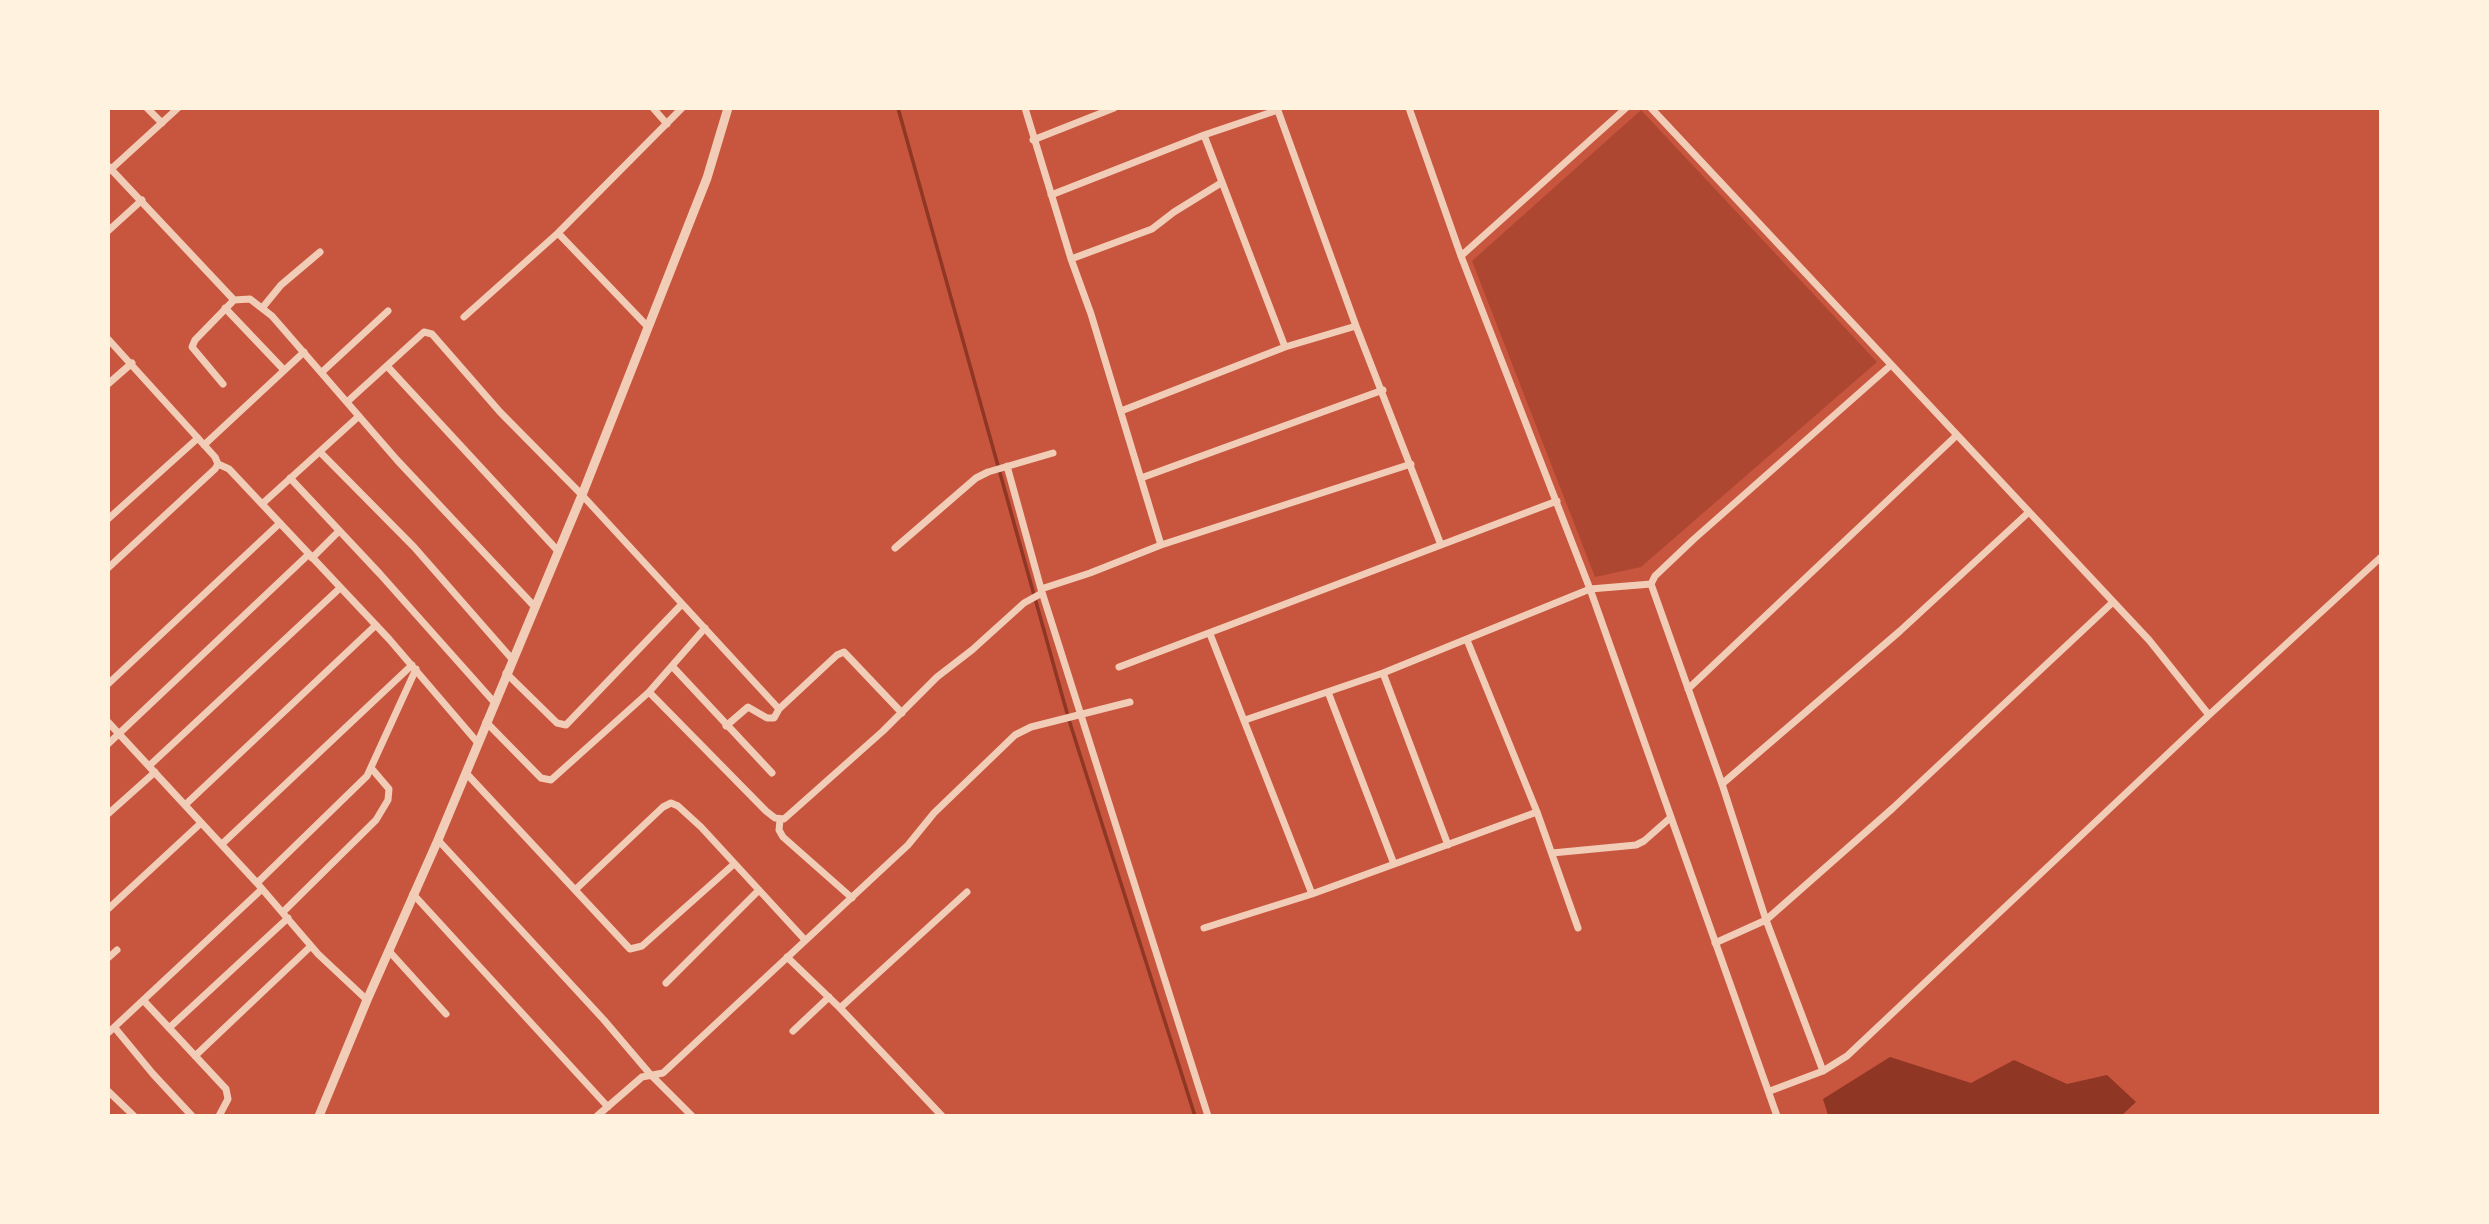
<!DOCTYPE html>
<style>
body{margin:0}
#map{position:relative;width:2489px;height:1224px;overflow:hidden;background:#c8553d;font-family:Barlow,sans-serif}
canvas{display:block}
.frame{position:absolute;inset:0;border:110px solid #fff3e0;pointer-events:none}
</style>
<div id="map">
<canvas width="2489" height="1224"></canvas>
<div class="frame"></div>
</div>
<script>
const ctx = document.querySelector('canvas').getContext('2d');
ctx.lineJoin = 'round';
function paint(path, color) {
  ctx.fillStyle = color;
  ctx.fill(path, 'evenodd');
}
function toPath(rows) {
  const path = new Path2D();
  for (const r of rows) {
    path.moveTo(r[0], r[1]);
    for (let i = 2; i < r.length; i += 2) path.lineTo(r[i], r[i + 1]);
  }
  return path;
}
function trace(path, color, width, dash) {
  ctx.strokeStyle = color;
  ctx.lineWidth = width;
  ctx.lineCap = dash ? 'butt' : 'round';
  ctx.setLineDash(dash || []);
  ctx.stroke(path);
}
paint(toPath([
 [1641,110,1877,362,1641,567,1595,577,1472,261]
]), '#ae4732');
paint(toPath([
 [1890,1057,1971,1083,2014,1060,2067,1084,2107,1075,2136,1102,2121,1116,1828,1115,1823,1099]
]), '#8f3625');
trace(toPath([
 [898,108,1069,720,1195,1116]
]), '#8f3625', 3.5);
trace(toPath([
 [147,108,162,123],
 [653,108,667,124],
 [1025,108,1071,259,1091,314,1161,545],
 [1277,108,1356,326,1441,545],
 [1409,108,1461,256,1590,589,1777,1116],
 [1651,108,2149,640,2209,715],
 [1204,135,1285,347],
 [1033,140,1114,108],
 [108,166,234,300,250,299,272,316,397,460,534,606],
 [109,171,178,108],
 [1051,195,1204,135,1278,110],
 [108,231,142,200],
 [558,233,682,108],
 [1461,256,1626,108],
 [1071,259,1152,229,1174,212,1221,183],
 [263,307,281,285,320,252],
 [225,308,284,370],
 [464,317,558,233,648,327],
 [108,339,215,457,218,464,215,469,108,568],
 [1891,365,1694,539,1655,576,1651,584,1722,784,1766,920,1823,1071,1847,1056,2209,715,2380,558],
 [387,366,558,551],
 [322,372,388,311],
 [108,384,132,363],
 [223,384,192,347,195,340,234,300],
 [347,402,424,332,432,334,500,412,582,495,779,709],
 [1121,411,1285,347,1356,326],
 [204,445,304,352],
 [320,452,414,547,512,659],
 [218,464,229,469,389,639,478,743],
 [1007,466,1041,589,1208,1116],
 [290,478,380,574,494,702],
 [1141,478,1383,390],
 [262,504,359,416],
 [108,519,198,438],
 [895,548,976,478,988,472,1053,453],
 [312,558,339,531],
 [1041,589,1090,573,1161,545,1411,464],
 [1210,634,1312,894],
 [1467,640,1537,812,1578,928],
 [672,666,772,773],
 [1119,667,1557,501],
 [506,673,557,723,566,725,682,604],
 [1383,673,1448,845],
 [108,684,280,523],
 [1688,689,1957,435],
 [649,692,766,811,775,818,784,819,883,731,937,677,972,650,1024,603,1042,593],
 [1328,692,1394,864],
 [1245,720,1383,673,1590,589,1651,584],
 [108,722,257,883,318,954,367,1000],
 [486,722,541,778,551,780,649,692,705,628],
 [726,726,748,707,767,718,774,718,779,709,837,655,844,652,902,713],
 [108,744,309,554],
 [149,766,340,588],
 [466,773,630,949,642,946,734,864],
 [1722,784,1900,631,2029,512],
 [185,805,376,625],
 [108,814,155,772],
 [780,820,779,830,783,837,852,898],
 [438,840,604,1020,650,1074,692,1116],
 [222,844,412,665],
 [1552,853,1636,845,1644,841,1670,818],
 [257,883,367,776,416,669],
 [575,890,663,807,671,803,678,806,701,827,805,940],
 [413,894,608,1107],
 [108,909,201,823],
 [283,912,376,820,388,800,389,789,372,769],
 [1204,928,1312,894,1537,812],
 [1715,943,1766,920,1893,808,2113,602],
 [389,951,446,1014],
 [787,957,840,1008,942,1116],
 [108,958,117,950],
 [666,983,759,890],
 [144,1001,226,1089,228,1099,219,1116],
 [840,1008,967,892],
 [115,1028,153,1074,192,1116],
 [169,1028,288,918],
 [793,1031,829,997],
 [108,1033,262,889],
 [195,1056,311,946],
 [108,1091,134,1116],
 [1770,1091,1823,1071],
 [597,1116,642,1077,663,1073,908,845,934,813,1015,735,1031,727,1130,702]
]), '#f1ccb7', 7);
trace(toPath([
 [319,1116,367,1000,438,840,582,495,707,178,728,108]
]), '#f1ccb7', 9);
</script>
